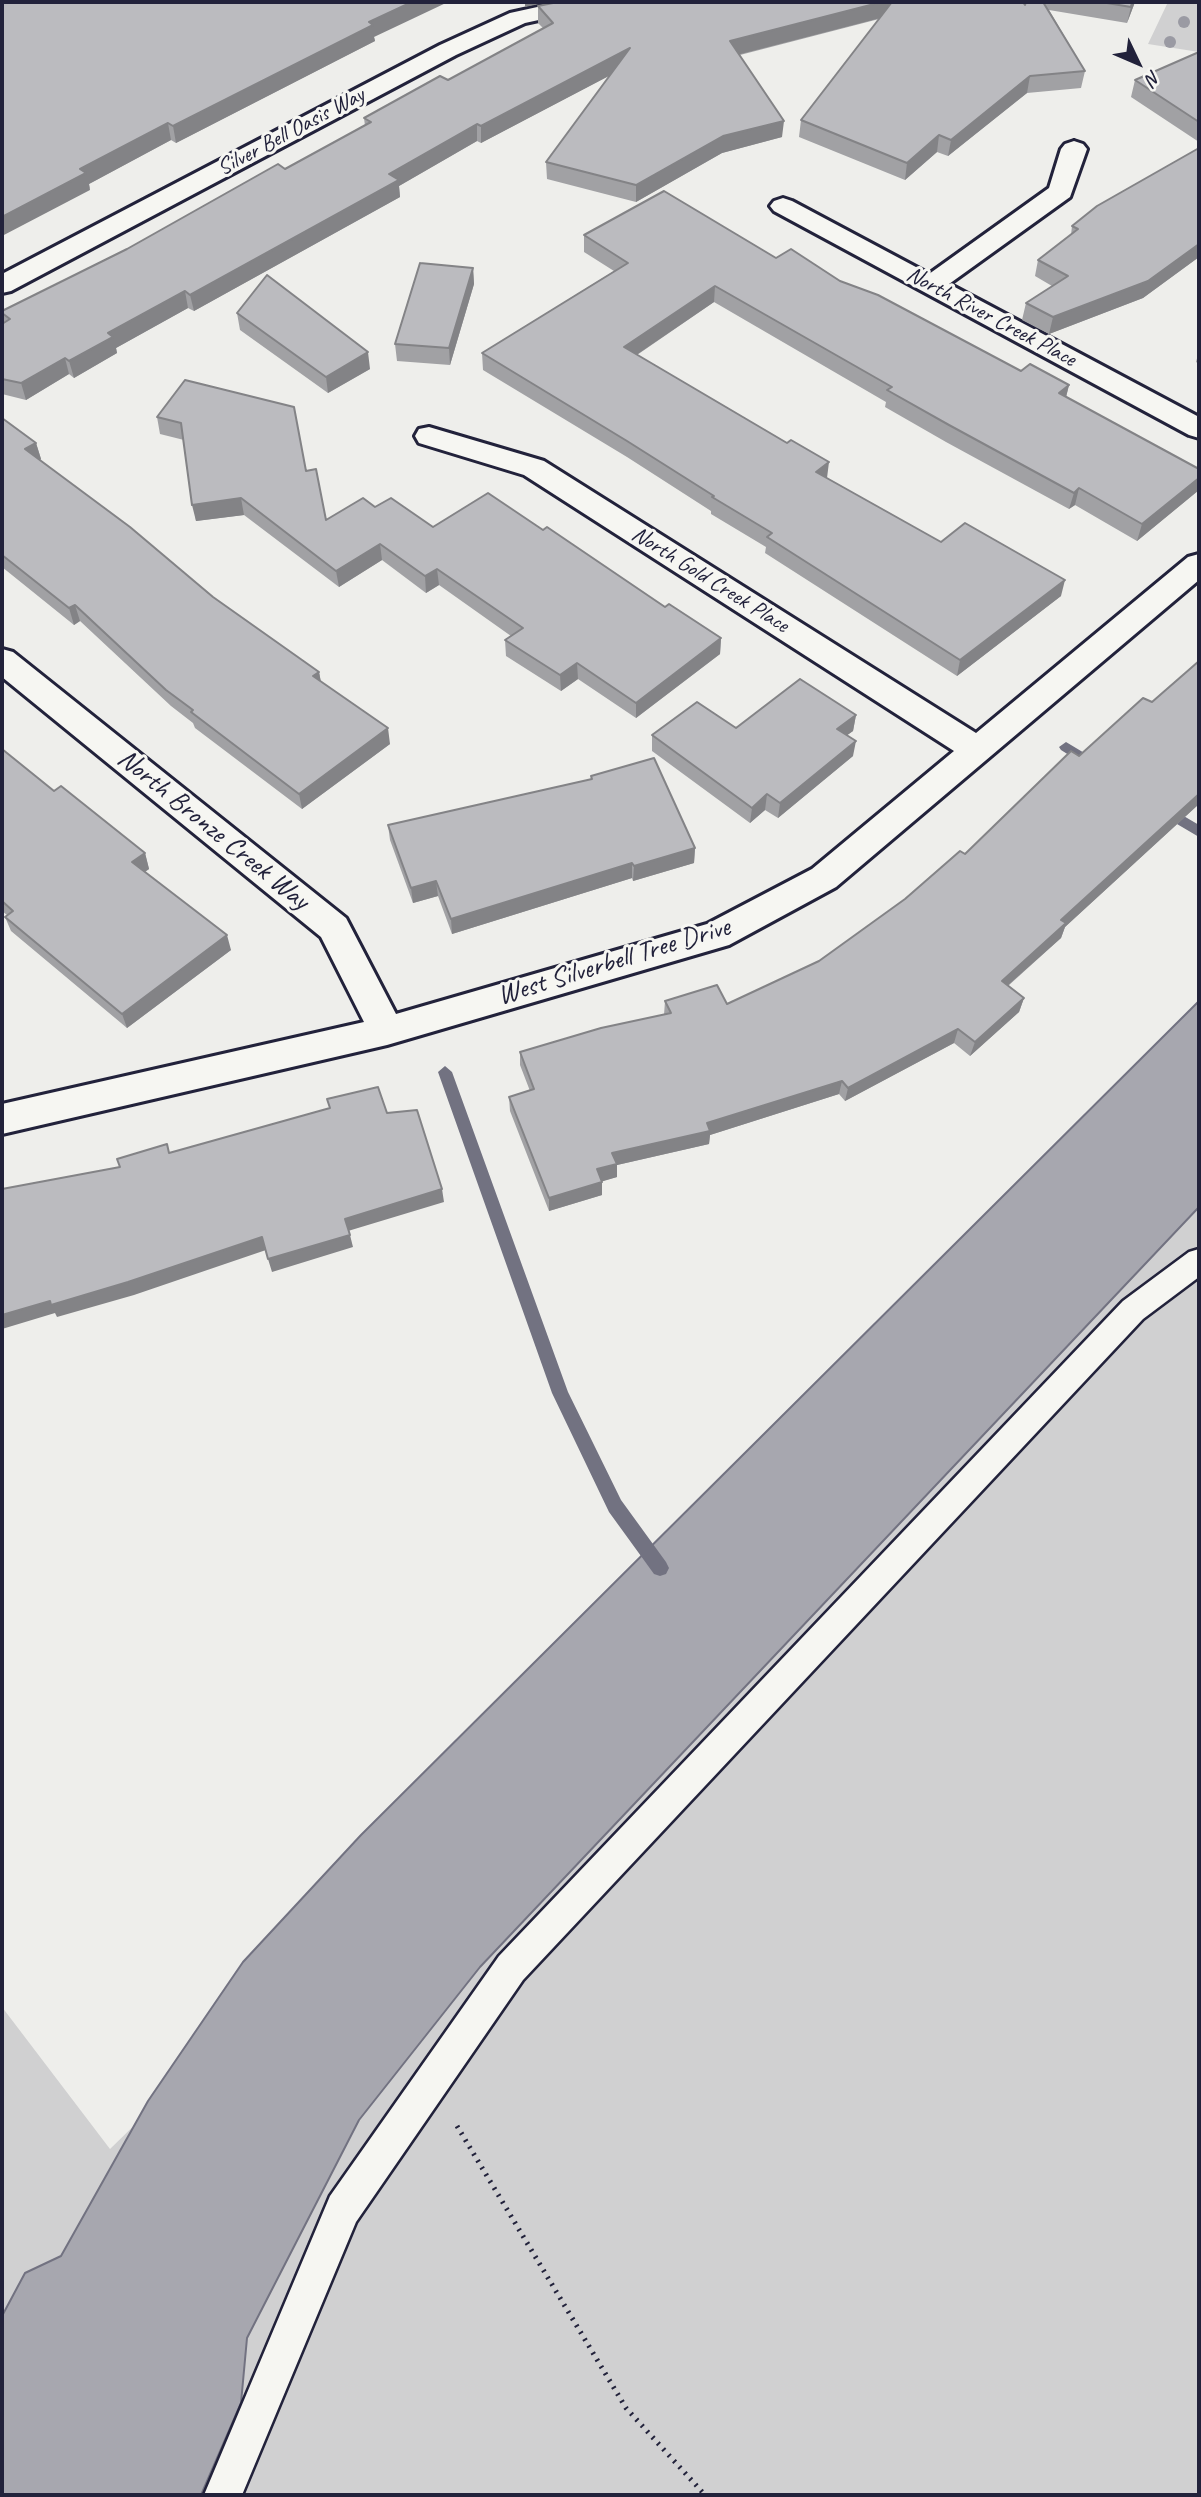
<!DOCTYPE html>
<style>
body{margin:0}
#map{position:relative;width:1201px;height:2497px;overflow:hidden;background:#eeeeeb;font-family:Caveat,sans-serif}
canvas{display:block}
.frame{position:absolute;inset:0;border:4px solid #22223b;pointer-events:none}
.north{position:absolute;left:1103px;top:28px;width:70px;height:70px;-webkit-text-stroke:5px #f6f6f2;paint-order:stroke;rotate:134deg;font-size:19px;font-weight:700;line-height:28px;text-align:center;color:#22223b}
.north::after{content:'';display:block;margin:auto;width:24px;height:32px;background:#22223b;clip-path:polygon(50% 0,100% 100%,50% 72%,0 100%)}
</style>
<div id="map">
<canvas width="1201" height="2497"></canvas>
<div class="frame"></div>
<div class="north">N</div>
</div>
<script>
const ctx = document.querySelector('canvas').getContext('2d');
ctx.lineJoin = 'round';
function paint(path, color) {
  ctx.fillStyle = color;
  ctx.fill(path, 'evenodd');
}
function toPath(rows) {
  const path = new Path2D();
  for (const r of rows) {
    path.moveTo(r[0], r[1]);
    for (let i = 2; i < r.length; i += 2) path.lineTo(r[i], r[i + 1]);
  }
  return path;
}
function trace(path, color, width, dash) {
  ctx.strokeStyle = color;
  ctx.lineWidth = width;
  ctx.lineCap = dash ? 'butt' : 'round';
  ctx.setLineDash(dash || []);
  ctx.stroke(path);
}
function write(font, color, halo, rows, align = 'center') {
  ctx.font = font + ' Caveat,sans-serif';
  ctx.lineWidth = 6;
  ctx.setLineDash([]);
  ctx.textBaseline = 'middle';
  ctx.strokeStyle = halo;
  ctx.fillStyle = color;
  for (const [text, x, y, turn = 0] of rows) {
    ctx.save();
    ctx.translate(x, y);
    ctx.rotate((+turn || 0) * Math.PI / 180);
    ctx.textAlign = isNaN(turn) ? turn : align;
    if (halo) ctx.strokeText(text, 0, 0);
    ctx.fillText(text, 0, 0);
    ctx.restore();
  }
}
paint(toPath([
 [1168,2,1199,2,1199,52,1148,44],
 [1199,1085,1199,2495,2,2495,2,2007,110,2149]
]), '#d0d0d1');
const water = toPath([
 [1199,1001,1199,1207,480,1967,359,2120,247,2338,241,2403,201,2495,2,2495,2,2316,25,2273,61,2256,148,2101,243,1962,361,1835,1199,1001]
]);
paint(water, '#a7a7af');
trace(water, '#727281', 2);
paint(toPath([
 [1066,742,1101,763,1101,769,1091,769,1061,750,1059,747,1066,742],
 [1165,805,1199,825,1199,837,1160,814,1158,810,1165,805],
 [445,1066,452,1072,568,1392,621,1500,666,1562,669,1568,666,1574,660,1576,654,1574,609,1512,552,1393,438,1072,445,1066]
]), '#727281');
const service = toPath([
 [1199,1249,1199,1277,1143,1319,523,1980,356,2222,242,2495,204,2495,330,2196,499,1956,1123,1301,1189,1252,1199,1249]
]);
const minor = toPath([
 [560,2,602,2,598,7,525,23,456,55,11,291,2,293,2,274,440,45,510,13,560,2],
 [1074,141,1083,144,1087,149,1070,197,949,284,1199,417,1199,438,1189,435,774,211,770,206,774,201,783,198,792,201,929,274,1049,188,1061,149,1065,144,1074,141],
 [429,427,544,461,976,733,1188,557,1199,554,1199,580,836,887,729,945,387,1045,2,1134,2,1104,364,1022,321,937,2,677,2,649,13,652,346,918,396,1014,707,924,812,869,954,751,524,475,419,443,415,436,419,429,429,427]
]);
trace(service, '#22223b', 5);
trace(minor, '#22223b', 6);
trace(toPath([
 [457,2126,626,2408,705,2495]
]), '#22223b', 5, [2, 6]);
paint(service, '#f6f6f2');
paint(minor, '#f6f6f2');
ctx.fillStyle = '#9a9aa3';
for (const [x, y] of [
 [1184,22],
 [1170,42]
]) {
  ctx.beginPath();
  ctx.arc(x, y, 6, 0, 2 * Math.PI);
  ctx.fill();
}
paint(toPath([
 [2,2,374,37,375,41,176,143,171,140,89,184,90,190],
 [1026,2,1135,2,1127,23,1049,10,1085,71,1081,88,1027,93,948,156,937,152,905,180,799,137,801,120,879,19,740,55,782,137,722,153,636,202,547,179,546,162,610,75,481,143,477,141,399,186,400,197,194,311,188,308,116,348,117,353,74,378,69,374,26,400,2,394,2,324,3,323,2,319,2,311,127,249,285,169,365,126,364,118,448,80,543,28,538,23,538,6,1025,5],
 [1199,52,1199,142,1131,97,1135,80],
 [1199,148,1199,257,1143,298,1049,334,1022,320,1026,303,1052,286,1035,276,1038,260,1071,235,1072,226],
 [584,235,776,258,840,281,1021,371,1069,385,1066,397,1199,469,1199,490,1137,541,1075,505,1069,509,946,442,885,407,886,402,714,302,637,355,827,478,941,542,1061,596,957,676,765,553,766,547,711,514,711,511,627,457,483,370,482,353,614,271,584,252],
 [473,268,474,284,450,365,397,361,395,344],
 [237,313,370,369,328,393,240,330],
 [1199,351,1199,364,1196,362],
 [185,380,306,471,326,520,375,507,433,527,543,530,665,607,721,638,720,654,636,718,578,679,561,691,506,656,505,640,511,636,439,585,426,593,382,560,339,587,244,515,196,521,184,440,160,434,157,417],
 [2,418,36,443,41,459,40,460,213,597,319,672,321,682,390,744,302,809,195,728,193,723,171,706,80,621,74,625,2,567],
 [1199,661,1199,804,1065,927,1061,938,1008,986,1024,998,1019,1012,970,1056,954,1043,845,1101,839,1094,710,1135,709,1144,617,1165,617,1177,602,1181,602,1195,549,1211,510,1111,509,1097,530,1091,520,1065,520,1052,664,1015,665,1001,727,1004,819,961,905,899,965,854,1079,756,1152,702],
 [856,715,853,731,847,735,853,756,778,818,765,810,750,823,652,751,652,735],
 [2,749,54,791,145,853,149,869,145,872,231,950,127,1028,11,931,5,917,7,915,2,911],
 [591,776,695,848,694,863,633,881,632,878,452,934,438,896,413,903,390,840,388,825,591,779]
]), '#a1a1a4');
paint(toPath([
 [412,2,448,2,374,37,375,41,176,143,173,126,369,22],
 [525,2,549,2,525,7],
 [882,2,894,2,892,15,729,57,730,41],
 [1132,2,1135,2,1127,23,1131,7],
 [630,48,630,65,481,143,481,126],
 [1030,76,1027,93,948,156,951,140],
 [784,121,782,137,722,153,636,202,636,185,723,136],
 [168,123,171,140,89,184,90,190,2,236,2,217,80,169],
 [477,124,477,141,399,186,400,197,194,311,190,295,389,174],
 [939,135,937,152,905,180,907,163],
 [1199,244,1199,257,1143,298,1049,334,1053,317],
 [473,268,474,284,450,365,449,348],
 [715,286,714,302,623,364,624,347],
 [185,291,188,308,116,348,117,353,74,378,69,361,108,333],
 [368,352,370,369,328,393,326,377],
 [65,358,69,374,26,400,21,383],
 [1069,385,1065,401,1059,393],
 [36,443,41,459,30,466,25,449],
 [829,462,827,478,816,472],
 [1199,478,1199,490,1137,541,1142,524],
 [1079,488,1075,505,1069,509,1074,493],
 [241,498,244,515,196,521,192,505],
 [380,544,382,560,339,587,336,571],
 [437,569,439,585,426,593,425,576],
 [1065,580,1061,596,957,676,960,660],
 [75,605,80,621,74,625,69,608],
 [721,638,720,654,636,718,636,703],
 [577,663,578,679,561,691,560,675],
 [319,672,322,688,313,676],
 [856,715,853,731,835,744,837,729],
 [388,728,390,744,302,809,299,794],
 [856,741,853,756,778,818,780,803],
 [767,794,765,810,750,823,752,808],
 [1199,794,1199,804,1065,927,1061,938,997,995,1002,981,1061,920],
 [695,848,694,863,633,881,634,866],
 [145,853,149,869,137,877,132,862],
 [632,863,632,878,452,934,451,919],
 [436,881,438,896,413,903,411,888],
 [227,935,231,950,127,1028,122,1014],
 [1024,998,1019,1012,970,1056,975,1042],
 [958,1029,954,1043,845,1101,848,1088],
 [842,1081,839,1094,710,1135,709,1144,617,1165,617,1177,597,1183,597,1169,612,1153],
 [602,1182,602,1195,549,1211,549,1198],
 [442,1189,444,1202,348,1231,345,1219],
 [350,1235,353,1247,272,1272,268,1259],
 [262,1237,266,1250,134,1295,57,1317,55,1313,2,1329,2,1315]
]), '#838386');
const building = toPath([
 [2,2,412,2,369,22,373,25,173,126,168,123,80,169,86,173,2,217,2,2],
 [558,2,882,2,730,41,784,121,723,136,636,185,546,162,630,48,481,126,477,124,389,174,399,180,190,295,185,291,108,333,113,337,69,361,65,358,21,383,2,379,2,324,10,319,2,313,2,311,127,249,278,164,285,169,371,122,364,118,440,76,448,80,553,23,538,6,558,2],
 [892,2,1023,2,1025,5,1026,2,1043,2,1085,71,1030,76,951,140,939,135,907,163,801,120,892,2],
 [1101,2,1132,2,1131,7,1101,2],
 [1199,52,1199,122,1135,80,1199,52],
 [1199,148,1199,244,1148,281,1053,317,1026,303,1068,276,1038,260,1078,229,1072,226,1097,206,1199,148],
 [664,191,776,258,791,249,840,281,878,295,1021,371,1030,364,1069,385,1059,393,1199,469,1199,478,1142,524,1079,488,1074,493,949,425,887,390,892,387,715,286,624,347,787,443,791,440,829,462,816,472,941,542,965,523,1065,580,960,660,767,537,772,533,712,497,714,496,627,441,482,353,628,263,584,235,664,191],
 [420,263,473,268,449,348,395,344,420,263],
 [267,275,368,352,326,377,237,313,267,275],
 [185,380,294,407,306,471,316,469,326,520,363,498,375,507,391,498,433,527,488,493,543,530,547,527,665,607,669,604,721,638,636,703,577,663,560,675,505,640,523,628,437,569,425,576,380,544,336,571,241,498,192,505,181,423,157,417,185,380],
 [2,418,36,443,25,449,130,527,213,597,319,672,313,676,388,728,299,794,191,712,193,710,166,690,75,605,69,608,2,555,2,418],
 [1199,661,1199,794,1061,920,1066,923,1002,981,1024,998,975,1042,958,1029,848,1088,842,1081,707,1123,710,1131,612,1153,617,1164,597,1169,602,1182,549,1198,509,1097,534,1089,520,1052,601,1028,671,1013,665,1001,717,985,727,1004,819,961,905,899,960,851,965,854,1071,751,1079,756,1143,698,1152,702,1199,661],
 [800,679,856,715,837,729,856,741,780,803,767,794,752,808,652,735,697,702,736,728,800,679],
 [2,749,54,791,61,786,145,853,132,862,227,935,122,1014,5,917,13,911,2,901,2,749],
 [654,758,695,848,634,866,632,863,451,919,436,881,411,888,388,825,592,779,591,776,654,758],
 [378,1087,387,1113,417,1110,442,1189,345,1219,350,1235,268,1259,262,1237,128,1282,51,1305,50,1301,2,1315,2,1189,120,1167,117,1159,167,1144,169,1153,330,1108,327,1099,378,1087]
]);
paint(building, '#bbbbbf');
trace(building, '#838386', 2);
write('23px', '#22223b', '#f6f6f2', [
 ["Silver Bell Oasis Way",291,132,-28],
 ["North River Creek Place",991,317,28],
 ["North Gold Creek Place",710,580,32]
]);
write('28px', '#22223b', '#f6f6f2', [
 ["North Bronze Creek Way",213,830,39],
 ["West Silverbell Tree Drive",614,962,-17]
]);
</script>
